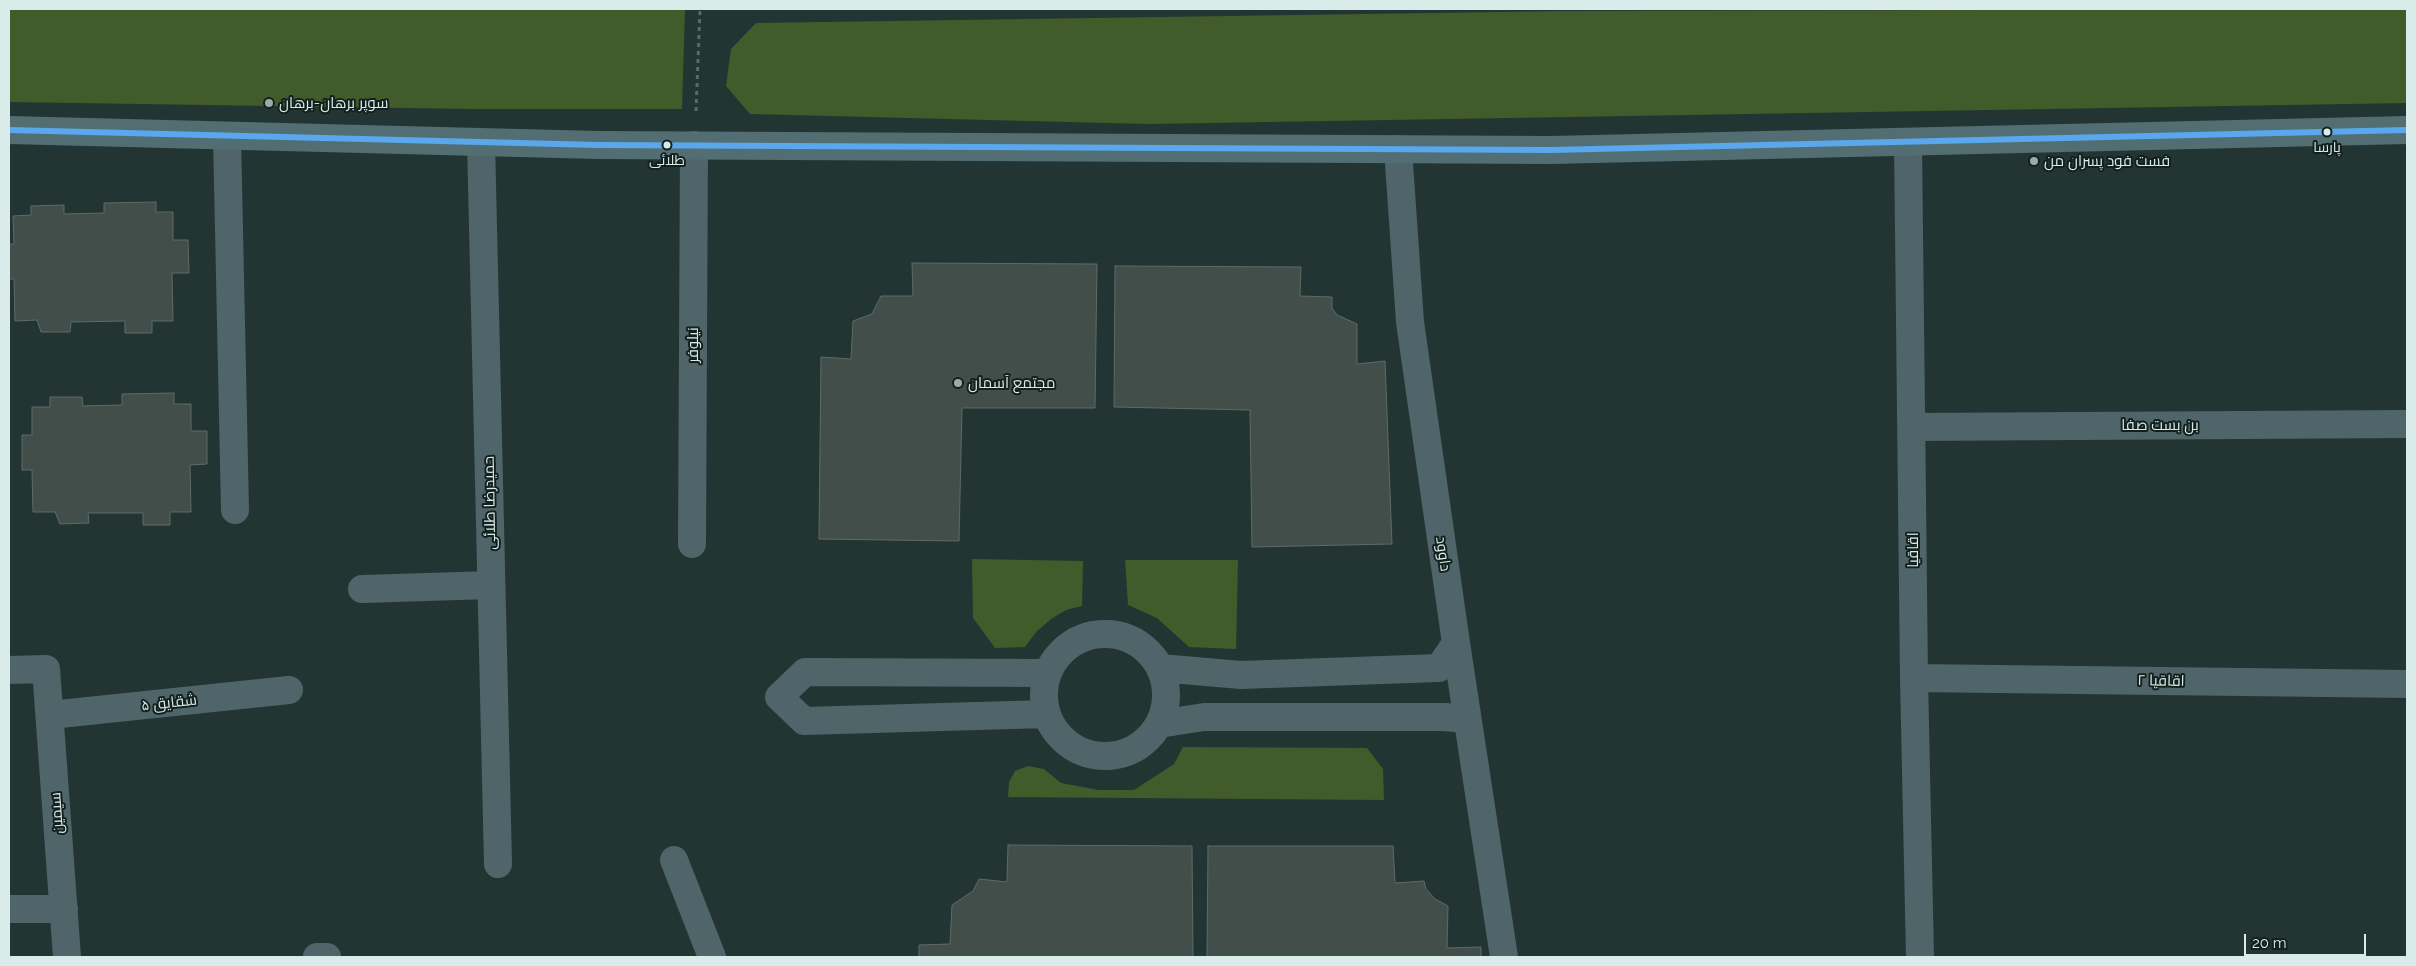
<!DOCTYPE html>
<meta charset="utf-8">
<style>
body{margin:0}
#map{position:relative;width:2416px;height:966px;overflow:hidden;background:#233532;font-family:Raleway,sans-serif}
canvas{display:block}
.frame{position:absolute;inset:0;border:10px solid #daecea;pointer-events:none}
.scale{position:absolute;left:2244px;top:934px;width:122px;height:22px;box-sizing:border-box;border:2px solid #daecea;border-top:0;padding-left:6px;font-size:15px;line-height:18px;white-space:nowrap;color:#daecea;-webkit-text-stroke:4px #12201e;paint-order:stroke}
</style>
<div id="map">
<canvas width="2416" height="966"></canvas>
<div class="frame"></div>
<div class="scale">20 m</div>
</div>
<script>
const ctx = document.querySelector('canvas').getContext('2d');
ctx.lineJoin = 'round';
function paint(path, color) {
  ctx.fillStyle = color;
  ctx.fill(path, 'evenodd');
}
function toPath(rows) {
  const path = new Path2D();
  for (const r of rows) {
    if (r.length === 3) {
      path.moveTo(r[0] + r[2], r[1]);
      path.arc(r[0], r[1], r[2], 0, 2 * Math.PI);
      continue;
    }
    path.moveTo(r[0], r[1]);
    for (let i = 2; i < r.length; i += 2) path.lineTo(r[i], r[i + 1]);
  }
  return path;
}
function trace(path, color, width, dash) {
  ctx.strokeStyle = color;
  ctx.lineWidth = width;
  ctx.lineCap = dash ? 'butt' : 'round';
  ctx.setLineDash(dash || []);
  ctx.stroke(path);
}
function write(font, color, halo, rows, align = 'center') {
  ctx.font = font + ' Raleway,Cairo,sans-serif';
  ctx.lineWidth = 4;
  ctx.setLineDash([]);
  ctx.textBaseline = 'middle';
  ctx.strokeStyle = halo;
  ctx.fillStyle = color;
  for (const [text, x, y, turn = 0] of rows) {
    ctx.save();
    ctx.translate(x, y);
    ctx.rotate((+turn || 0) * Math.PI / 180);
    ctx.textAlign = isNaN(turn) ? turn : align;
    if (halo) ctx.strokeText(text, 0, 0);
    ctx.fillText(text, 0, 0);
    ctx.restore();
  }
}
paint(toPath([
 [9,9,685,9,682,109,470,109,9,102],
 [2407,9,2407,103,1148,124,750,114,726,86,731,49,756,23,1565,11],
 [972,559,1083,561,1082,606,1066,610,1051,619,1036,632,1025,647,995,648,973,618],
 [1125,560,1238,560,1236,649,1189,647,1157,618,1128,605],
 [1183,747,1367,748,1383,769,1384,800,1008,797,1009,782,1015,771,1028,766,1044,769,1061,783,1099,790,1134,790,1174,764]
]), '#425b2a');
const building = toPath([
 [156,202,156,212,173,212,173,240,188,240,189,273,172,273,173,321,152,321,152,333,125,333,125,321,71,322,70,332,41,332,37,320,15,321,14,279,9,279,9,244,14,244,13,216,31,215,31,206,64,205,64,214,104,213,104,203,156,202],
 [912,263,1097,264,1095,408,962,408,959,541,819,539,821,357,851,359,853,321,872,314,881,296,913,296,912,263],
 [1115,266,1301,267,1300,296,1332,297,1332,308,1337,315,1357,324,1357,364,1385,361,1392,544,1252,547,1250,410,1114,407,1115,266],
 [174,393,174,404,191,404,191,431,207,431,207,464,190,465,191,512,170,512,170,525,143,525,143,513,88,513,89,523,60,524,55,512,33,512,32,470,22,470,22,435,32,435,32,407,50,407,50,397,82,397,83,406,122,405,122,394,174,393],
 [1008,845,1192,846,1193,957,919,957,919,945,950,944,952,905,973,891,979,879,1007,882,1008,845],
 [1208,846,1393,846,1395,883,1424,881,1426,889,1435,899,1448,906,1447,948,1481,947,1481,957,1207,957,1208,846]
]);
paint(building, '#414e4a');
trace(building, '#5e6b66', 1);
trace(toPath([
 [696,111,700,9]
]), '#596b6c', 3, [4, 4]);
trace(toPath([
 [227,136,235,510],
 [481,142,498,864],
 [1908,142,1914,678,1920,957],
 [1398,149,1410,322,1456,643,1504,957],
 [1912,427,2407,424],
 [692,544,694,145],
 [362,589,491,585],
 [1105,695,61],
 [1160,668,1241,675,1439,668,1456,643],
 [9,670,46,669,67,957],
 [1914,678,2407,684],
 [1046,714,804,721,779,697,805,672,1047,673],
 [50,715,289,690],
 [1159,724,1204,717,1444,717,1467,719],
 [674,860,712,957],
 [9,909,64,909],
 [317,957,327,957]
]), '#4f6569', 28);
trace(toPath([
 [9,130,598,145,1551,150,2407,130]
]), '#526e73', 28);
trace(toPath([
 [9,130,598,145,1551,150,2407,130]
]), '#5aa8eb', 6);
for (const [x, y, r, color] of [
 [269,103,5,"#9aacaa"],
 [2327,132,4.5,"#daecea"],
 [667,145,4.5,"#daecea"],
 [2034,161,5,"#9aacaa"],
 [958,383,5,"#9aacaa"]
]) {
  const dot = new Path2D();
  dot.arc(x, y, r, 0, 2 * Math.PI);
  ctx.fillStyle = color;
  ctx.fill(dot);
  trace(dot, '#12201e', 2);
}
write('14px', '#daecea', '#12201e', [
 ["پارسا",2327,148],
 ["طلائی",667,161]
]);
write('15px', '#daecea', '#12201e', [
 ["سوپر برهان-برهان",279,103],
 ["فست فود پسران من",2044,161],
 ["مجتمع آسمان",968,383]
], 'left');
write('15px', '#daecea', '#12201e', [
 ["نیلوفر",693,345,-90],
 ["بن بست صفا",2160,425],
 ["حمیدرضا طلائی",490,503,-91],
 ["اقاقیا",1913,550,-90],
 ["داوود",1443,554,82],
 ["اقاقیا ۲",2161,681,1],
 ["شقایق ۵",169,703,-6],
 ["سیمین",57,813,-94]
]);
</script>
